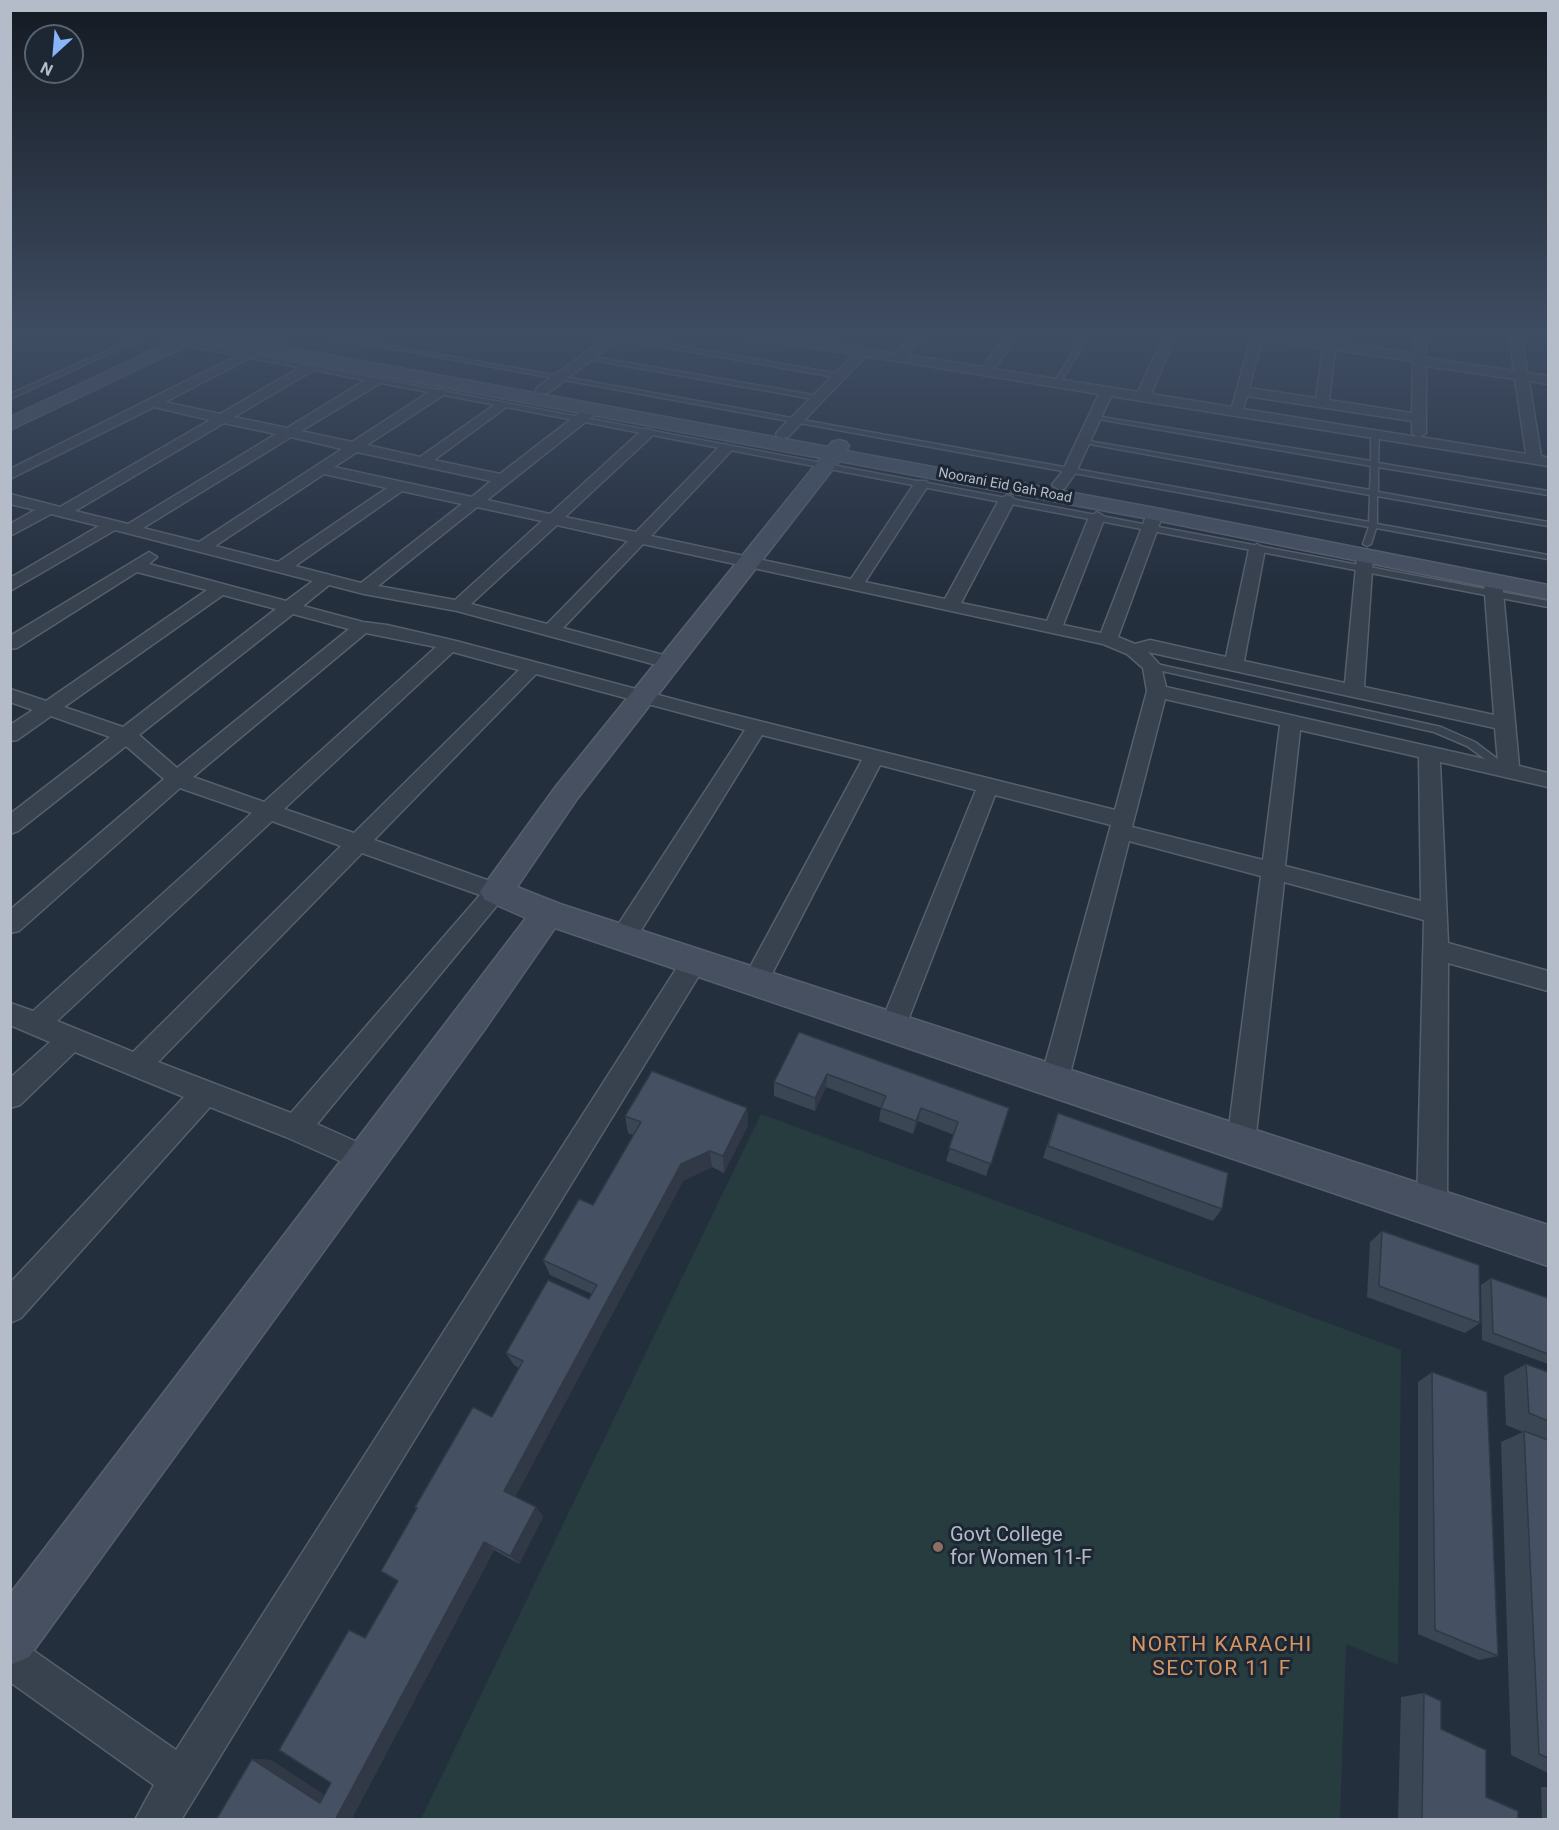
<!DOCTYPE html>
<style>
body{margin:0}
#map{position:relative;width:1559px;height:1830px;overflow:hidden;background:#242f3e;font-family:Roboto,sans-serif}
canvas{display:block}
.frame{position:absolute;inset:0;border:12px solid #b4bcc9;pointer-events:none}
.north{position:absolute;left:24px;top:24px;width:60px;height:60px;box-sizing:border-box;background:#1d2633;border:2px solid #59626f;border-radius:50%;rotate:206deg;font-size:16px;font-weight:700;line-height:24px;text-align:center;color:#b4bcc9}
.north::after{content:'';display:block;margin:auto;width:21px;height:27px;background:#8ab4f8;clip-path:polygon(50% 0,100% 100%,50% 72%,0 100%)}
</style>
<div id="map">
<canvas width="1559" height="1830"></canvas>
<div class="frame"></div>
<div class="north">N</div>
</div>
<script>
const ctx = document.querySelector('canvas').getContext('2d');
ctx.lineJoin = 'round';
function paint(path, color) {
  ctx.fillStyle = color;
  ctx.fill(path, 'evenodd');
}
function toPath(rows) {
  const path = new Path2D();
  for (const r of rows) {
    path.moveTo(r[0], r[1]);
    for (let i = 2; i < r.length; i += 2) path.lineTo(r[i], r[i + 1]);
  }
  return path;
}
function trace(path, color, width, dash) {
  ctx.strokeStyle = color;
  ctx.lineWidth = width;
  ctx.lineCap = dash ? 'butt' : 'round';
  ctx.setLineDash(dash || []);
  ctx.stroke(path);
}
function write(font, color, halo, rows, align = 'center') {
  ctx.font = font + ' Roboto,sans-serif';
  ctx.lineWidth = 6;
  ctx.setLineDash([]);
  ctx.textBaseline = 'middle';
  ctx.strokeStyle = halo;
  ctx.fillStyle = color;
  for (const [text, x, y, turn = 0] of rows) {
    ctx.save();
    ctx.translate(x, y);
    ctx.rotate((+turn || 0) * Math.PI / 180);
    ctx.textAlign = isNaN(turn) ? turn : align;
    if (halo) ctx.strokeText(text, 0, 0);
    ctx.fillText(text, 0, 0);
    ctx.restore();
  }
}
paint(toPath([
 [761,1114,1401,1350,1398,1665,1346,1644,1340,1819,421,1819]
]), '#263c3f');
const lane = toPath([
 [146,333,154,333,10,399,10,394,146,333],
 [307,333,320,333,1369,522,1370,495,1079,442,1083,440,1370,490,1371,466,1092,418,1095,416,1371,461,1371,434,1375,432,1379,434,1378,463,1548,491,1548,495,1378,467,1378,492,1548,522,1548,526,1377,496,1377,524,1548,555,1548,559,1376,528,1371,544,1367,546,1363,544,1369,527,307,333],
 [1085,333,1091,333,1059,384,1055,384,1054,383,1085,333],
 [616,335,840,374,843,376,840,378,614,338,616,335],
 [180,341,1548,601,1548,607,178,344,180,341],
 [589,356,819,396,822,398,819,400,587,359,586,358,589,356],
 [1152,663,1441,727,1475,742,1512,770,1511,772,1503,772,1467,746,1434,732,1149,668,1149,664,1152,663]
]);
const street = toPath([
 [282,333,297,333,165,402,220,414,304,365,312,365,314,368,312,371,234,417,287,428,369,378,379,378,380,381,379,384,301,431,352,442,432,390,442,390,444,393,442,396,367,445,420,457,500,401,507,405,505,408,434,460,500,474,588,406,598,406,600,409,598,412,487,500,550,514,642,430,647,429,652,430,654,433,652,436,565,517,636,532,721,445,726,444,733,448,731,451,651,536,851,579,916,481,926,481,929,484,865,582,945,599,999,500,1007,495,1012,497,1015,500,961,603,1047,621,1089,517,1097,512,1105,517,1063,625,1101,633,1147,514,1155,509,1163,514,1118,637,1135,644,1150,640,1226,657,1249,549,1257,544,1265,549,1244,661,1345,683,1357,556,1365,551,1373,556,1364,687,1494,715,1484,581,1487,577,1493,576,1499,577,1502,581,1519,766,1548,773,1548,787,1440,762,1448,943,1548,971,1548,991,1448,963,1447,1206,1443,1216,1432,1220,1421,1216,1417,1206,1424,920,1284,882,1255,1143,1251,1152,1241,1156,1231,1152,1227,1143,1261,876,1129,841,1068,1082,1064,1090,1054,1094,1044,1090,1040,1082,1111,825,995,795,905,1028,901,1036,892,1039,883,1036,879,1028,976,790,880,765,764,989,755,992,746,989,742,982,862,760,762,735,632,945,623,947,614,945,611,938,614,931,745,730,536,674,374,840,504,886,508,892,317,1124,377,1151,382,1160,377,1169,367,1173,286,1137,210,1107,21,1318,10,1323,10,1283,184,1097,75,1052,20,1105,10,1108,10,1078,50,1042,10,1025,10,1003,33,1011,252,813,180,788,19,931,10,933,10,910,164,779,126,746,18,831,10,834,10,814,110,737,51,716,17,740,10,741,10,725,33,710,10,702,10,689,46,701,207,590,137,572,17,648,10,649,10,636,149,552,157,557,149,564,286,601,313,581,115,530,10,591,10,578,99,526,51,514,10,536,10,524,35,510,10,504,10,494,60,507,210,420,154,407,10,479,10,469,282,333],
 [224,423,276,434,128,524,75,511,224,423],
 [291,437,342,449,199,542,143,528,291,437],
 [357,452,422,466,491,481,472,497,334,467,357,452],
 [324,474,387,488,278,562,215,546,324,474],
 [402,491,462,504,361,583,295,566,402,491],
 [477,507,542,521,455,600,378,586,477,507],
 [557,525,628,541,547,624,471,604,557,525],
 [643,544,1103,644,1127,654,1143,668,1147,691,1115,810,707,708,456,641,387,625,363,622,303,606,329,585,364,594,457,611,664,667,678,667,680,663,678,659,563,628,643,544],
 [223,595,276,609,123,727,64,707,223,595],
 [293,614,349,629,177,768,139,735,293,614],
 [366,633,436,647,264,802,193,777,366,633],
 [453,652,519,670,354,833,284,809,453,652],
 [1148,652,1495,728,1498,762,1166,687,1161,666,1148,652],
 [1165,699,1280,725,1263,860,1132,827,1165,699],
 [1300,730,1419,757,1421,901,1285,866,1300,730],
 [272,821,341,846,133,1052,57,1021,272,821],
 [362,853,480,895,291,1113,158,1062,362,853],
 [613,333,627,333,548,393,538,393,536,390,538,387,613,333],
 [739,333,768,333,896,354,914,333,927,333,908,355,983,367,1008,333,1020,333,994,369,1138,392,1165,333,1177,333,1151,394,1232,407,1251,338,1235,336,1233,333,1266,333,1324,341,1325,333,1337,333,1336,343,1414,353,1414,333,1426,333,1426,358,1514,371,1509,333,1521,333,1527,373,1548,376,1548,384,1529,381,1541,456,1548,458,1548,466,1111,396,1076,472,1065,488,1060,490,1052,485,1062,472,1099,394,866,356,788,437,783,438,778,437,776,434,778,431,854,354,745,337,739,333],
 [1262,340,1323,348,1316,398,1249,388,1262,340],
 [1335,350,1413,361,1412,413,1329,400,1335,350],
 [1426,366,1515,379,1526,454,1420,437,1426,433,1426,366],
 [1247,396,1412,421,1412,433,1417,437,1243,409,1247,396],
 [694,952,703,955,706,962,703,969,181,1820,135,1820,154,1785,10,1682,10,1639,24,1644,176,1750,685,955,694,952]
]);
const secondary = toPath([
 [170,333,209,333,828,447,832,442,839,440,846,442,849,446,846,451,1155,508,1548,585,1548,599,1155,520,839,461,577,799,517,887,560,904,1548,1225,1548,1266,555,928,485,1029,29,1657,10,1665,10,1594,526,918,485,900,480,892,485,884,557,785,821,458,197,341,10,430,10,417,178,338,170,333]
]);
trace(lane, '#565f6c', 3);
trace(street, '#565f6c', 3);
trace(secondary, '#565f6c', 3);
paint(lane, '#38414e');
paint(street, '#38414e');
paint(secondary, '#465061');
paint(toPath([
 [799,1032,1009,1108,986,1176,946,1161,954,1135,918,1121,913,1134,879,1121,881,1108,826,1087,815,1111,774,1096,774,1082],
 [747,1108,748,1125,724,1173,712,1167,683,1181,515,1497,536,1507,543,1517,519,1564,494,1550,351,1820,252,1759,271,1760,324,1795,331,1783,366,1637,519,1368,514,1365,506,1353,589,1299,592,1294,550,1275,543,1260,593,1205,634,1135,628,1133,625,1116],
 [1058,1113,1222,1209,1213,1221,1043,1158,1053,1126],
 [1382,1231,1480,1323,1465,1333,1367,1297,1370,1242],
 [1491,1278,1548,1298,1548,1364,1482,1340,1481,1285],
 [1526,1364,1548,1372,1548,1773,1511,1755,1501,1442,1523,1432,1506,1425,1504,1376],
 [1432,1372,1498,1656,1479,1660,1418,1634,1418,1382],
 [1424,1693,1441,1729,1486,1797,1518,1820,1398,1820,1401,1697],
 [1541,1787,1548,1787,1548,1820,1542,1820]
]), '#3b4654');
paint(toPath([
 [827,1074,826,1087,815,1111,815,1098],
 [747,1108,748,1125,724,1173,723,1156],
 [921,1108,918,1121,913,1134,916,1121],
 [710,1151,712,1167,683,1181,513,1501,504,1491,681,1164],
 [536,1507,543,1517,519,1564,510,1556],
 [484,1542,494,1550,351,1820,335,1820],
 [349,1630,364,1636,379,1644,365,1638],
 [252,1759,271,1760,337,1803,320,1803]
]), '#303945');
const building = toPath([
 [799,1032,1009,1108,991,1164,949,1148,958,1122,921,1108,916,1121,881,1108,886,1096,827,1074,815,1098,774,1082,799,1032],
 [652,1071,747,1108,723,1156,710,1151,681,1164,504,1491,536,1507,510,1556,484,1542,335,1820,216,1820,252,1759,320,1803,331,1783,279,1750,349,1630,365,1638,398,1581,381,1571,417,1508,415,1507,473,1407,492,1417,523,1361,506,1353,548,1280,589,1299,597,1285,543,1260,579,1199,593,1205,641,1122,625,1116,652,1071],
 [1058,1113,1228,1173,1222,1209,1048,1146,1058,1113],
 [1382,1231,1479,1265,1480,1323,1379,1286,1382,1231],
 [1491,1278,1548,1298,1548,1354,1493,1333,1491,1278],
 [1526,1364,1548,1372,1548,1421,1529,1413,1526,1364],
 [1432,1372,1487,1392,1498,1656,1435,1630,1432,1372],
 [1524,1431,1548,1440,1548,1758,1539,1754,1524,1431],
 [1424,1693,1441,1701,1441,1729,1486,1750,1486,1797,1518,1811,1518,1820,1422,1820,1424,1693]
]);
paint(building, '#455162');
trace(building, '#303945', 1.5);
const sky = ctx.createLinearGradient(0, 0, 0, 589);
sky.addColorStop(0, '#141a22');
sky.addColorStop(0.57, '#3f4d63');
sky.addColorStop(1, '#3f4d6300');
ctx.fillStyle = sky;
ctx.fillRect(0, 0, 1559, 589);
for (const [x, y, r, color] of [
 [938,1547,6,"#8d6e63"]
]) {
  const dot = new Path2D();
  dot.arc(x, y, r, 0, 2 * Math.PI);
  ctx.fillStyle = color;
  ctx.fill(dot);
  trace(dot, '#1d2633', 2);
}
write('14px', '#b4bcc9', '#1d2633', [
 ["Noorani Eid Gah Road",1005,486,11]
]);
write('20px', '#b4bcc9', '#1d2633', [
 ["Govt College",950,1536],
 ["for Women 11-F",950,1559]
], 'left');
ctx.letterSpacing = '1.5px';
write('21px', '#d59563', '#1d2633', [
 ["NORTH KARACHI",1222,1646],
 ["SECTOR 11 F",1222,1670]
]);
ctx.letterSpacing = '0px';
</script>
